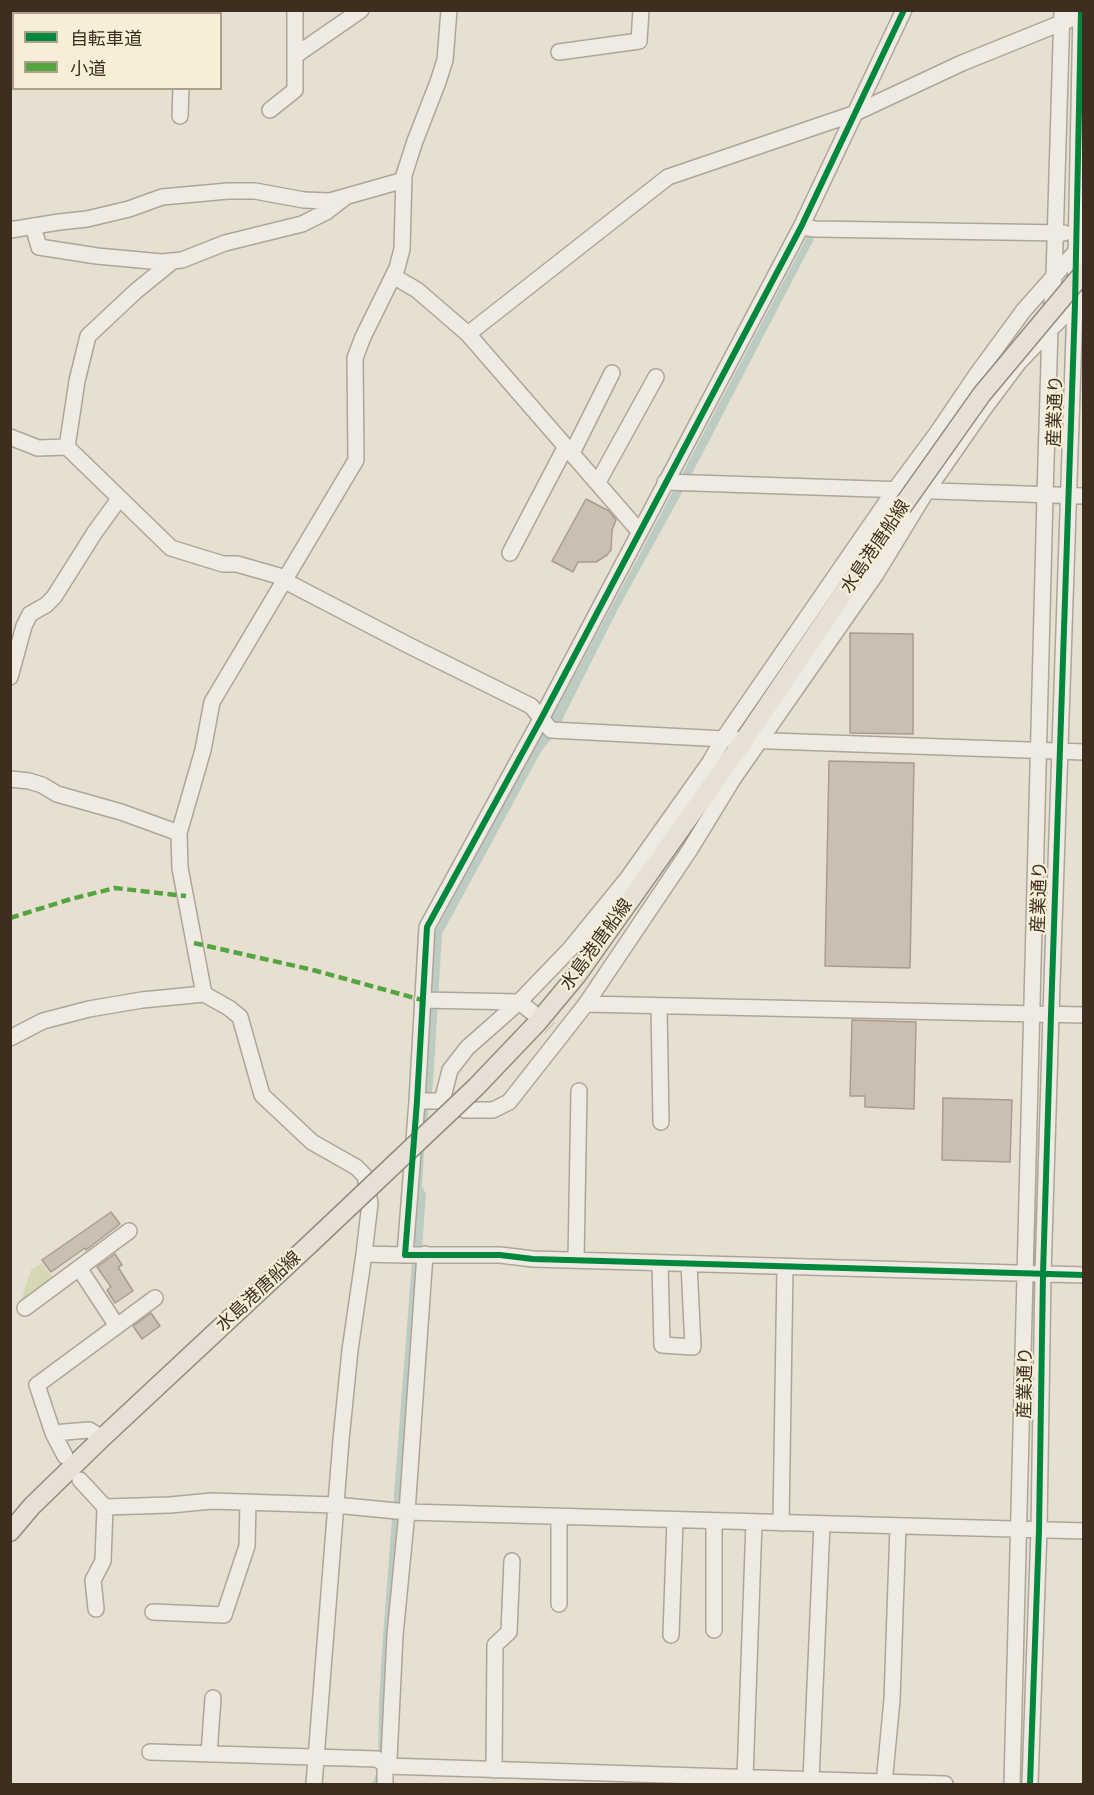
<!DOCTYPE html>
<meta charset="utf-8">
<style>
body{margin:0}
#map{position:relative;width:1094px;height:1795px;overflow:hidden;background:#e7e0d1;font-family:"Times New Roman","Noto Sans JP",serif}
canvas{display:block}
.frame{position:absolute;inset:0;border:12px solid #3d2e20;pointer-events:none}
.legend{position:absolute;left:12px;top:12px;width:210px;height:78px;box-sizing:border-box;background:#f7eed8;border:2px solid #ada18e;margin:0;padding:8px 10px;list-style:none;font-size:18px;color:#3d2e20}
.legend li{display:flex;align-items:center;gap:12px;height:30px}
.legend b{width:30px;border:2px solid #ada18e}
</style>
<div id="map">
<canvas width="1094" height="1795"></canvas>
<div class="frame"></div>
<ul class="legend">
<li><b style="height:8px;background:#00873e"></b>自転車道</li>
<li><b style="height:8px;background:#54a441"></b>小道</li>
</ul>
</div>
<script>
const ctx = document.querySelector('canvas').getContext('2d');
ctx.lineJoin = 'round';
function paint(path, color) {
  ctx.fillStyle = color;
  ctx.fill(path, 'evenodd');
}
function toPath(rows) {
  const path = new Path2D();
  for (const r of rows) {
    path.moveTo(r[0], r[1]);
    for (let i = 2; i < r.length; i += 2) path.lineTo(r[i], r[i + 1]);
  }
  return path;
}
function trace(path, color, width, dash) {
  ctx.strokeStyle = color;
  ctx.lineWidth = width;
  ctx.lineCap = dash ? 'butt' : 'round';
  ctx.setLineDash(dash || []);
  ctx.stroke(path);
}
function write(font, color, halo, rows, align = 'center') {
  ctx.font = font + ' "Times New Roman","Noto Sans JP",serif';
  ctx.lineWidth = 4.5;
  ctx.setLineDash([]);
  ctx.textBaseline = 'middle';
  ctx.strokeStyle = halo;
  ctx.fillStyle = color;
  for (const [text, x, y, turn = 0] of rows) {
    ctx.save();
    ctx.translate(x, y);
    ctx.rotate((+turn || 0) * Math.PI / 180);
    ctx.textAlign = isNaN(turn) ? turn : align;
    if (halo) ctx.strokeText(text, 0, 0);
    ctx.fillText(text, 0, 0);
    ctx.restore();
  }
}
paint(toPath([
 [42,1263,53,1278,21,1301,31,1270]
]), '#d6d7b3');
paint(toPath([
 [808,235,814,239,684,489,618,609,554,736,542,750,442,934,433,1084,427,1119,424,1153,422,1186,426,1194,385,1753,379,1784,372,1784,378,1769,379,1701,383,1636,412,1261,416,1248,413,1243,429,1005,432,993,434,934,534,746,551,719,642,550]
]), '#bcccc2');
const building = toPath([
 [586,499,609,511,616,520,612,530,611,550,607,555,596,562,578,562,573,572,552,561,586,499],
 [850,633,913,634,913,734,850,733,850,633],
 [829,761,914,763,910,968,825,966,829,761],
 [852,1020,916,1022,914,1109,865,1107,865,1096,850,1096,852,1020],
 [943,1098,1012,1100,1010,1162,942,1160,943,1098],
 [111,1212,120,1224,86,1250,85,1248,51,1272,42,1260,111,1212],
 [115,1254,122,1265,118,1267,133,1291,115,1303,107,1290,111,1287,97,1267,115,1254],
 [151,1313,160,1326,142,1339,133,1326,151,1313]
]);
paint(building, '#cbbfb2');
trace(building, '#a89c90', 1.5);
trace(toPath([
 [532,1012,550,1028]
]), '#c5bcae', 15, [15, 8]);
const minor = toPath([
 [57,10,57,14],
 [128,10,128,14],
 [904,10,801,227,541,719,427,927,417,1101,405,1255,500,1255,533,1259,1084,1275],
 [152,14,153,10],
 [186,14,186,10],
 [10,38,14,38],
 [559,52,639,41,641,10],
 [296,55,361,10],
 [270,110,295,90,295,10],
 [180,116,181,88],
 [33,226,39,247,97,256,162,262,182,260,225,243,302,224,326,212,343,199],
 [801,227,815,229,1064,233],
 [10,230,59,222,87,219,129,209,162,197,228,191,255,191,304,200,330,201,404,180],
 [393,276,417,290,468,334,639,531],
 [468,334,668,177,853,114,962,63,1071,19],
 [10,437,38,448,67,447,171,548,223,564,237,564,279,576,285,581,410,646,531,706,551,730,744,740,1084,752],
 [67,447,77,381,88,336,136,291,173,261],
 [572,453,612,373],
 [598,482,656,377],
 [665,482,1084,496],
 [510,553,566,446],
 [10,677,24,626,30,614,46,605,54,597,95,532,119,499],
 [10,779,29,781,42,785,57,794,121,812,179,833],
 [204,994,180,868,179,833,203,750,212,702,356,460,355,358,363,337,397,268,402,249,404,175,415,141,438,82,445,60,449,10],
 [422,1000,519,1002,532,1012],
 [586,1004,1084,1015],
 [659,1007,661,1122],
 [10,1038,43,1021,89,1009,142,1000,204,994,229,1008,240,1017,262,1095,312,1142,356,1167,365,1176,370,1203,364,1254],
 [417,1101,442,1101,465,1110,493,1110,509,1102,586,1004,689,851,733,779,876,574,926,492,983,410,1019,362,1078,301],
 [442,1101,450,1070,467,1048,519,1002,570,949,627,879,710,762,723,739,894,491,937,433,977,374,1024,310,1079,248],
 [576,1260,579,1091],
 [660,1263,662,1345,693,1347,689,1264],
 [79,1268,117,1326],
 [25,1308,129,1231],
 [53,1433,89,1430,102,1438],
 [65,1456,53,1433,37,1385,155,1298],
 [80,1480,105,1507,170,1505,212,1501,335,1505,407,1512,1084,1531],
 [781,1523,785,1267],
 [559,1604,559,1516],
 [96,1609,93,1580,103,1561,105,1507],
 [153,1612,224,1615,247,1546,248,1502],
 [714,1630,714,1521],
 [671,1635,675,1520],
 [150,1752,377,1759,387,1766,945,1784],
 [209,1754,213,1698],
 [494,1770,495,1645,509,1632,512,1561],
 [745,1778,754,1522],
 [811,1780,822,1524],
 [314,1784,341,1440,350,1350,364,1254,405,1255],
 [385,1784,385,1771,389,1759,395,1635,407,1512,425,1254],
 [884,1784,892,1700,898,1526],
 [1012,1784,1045,495,1050,328,1054,276,1062,10],
 [1030,1784,1039,1530,1043,1274,1051,1014,1075,304,1081,10]
]);
const major = toPath([
 [476,1087,537,1023,577,975,744,740,902,507],
 [10,1532,32,1506,102,1438,310,1244]
]);
trace(minor, '#ada599', 18);
trace(major, '#928b80', 21);
trace(minor, '#efebe3', 15);
trace(major, '#e6e1d4', 18);
const majorBridge = toPath([
 [902,507,982,394,1084,272],
 [310,1244,476,1087]
]);
trace(majorBridge, '#928b80', 21, []);
trace(majorBridge, '#e6e1d4', 18);
trace(toPath([
 [10,918,71,899,115,888,186,896],
 [194,943,313,970,422,1000]
]), '#54a441', 4.5, [9, 4.5]);
trace(toPath([
 [904,10,801,227,541,719,427,927,417,1101,405,1255,500,1255,533,1259,1084,1275],
 [1030,1784,1039,1530,1043,1274,1051,1014,1075,304,1081,10]
]), '#00873e', 6);
write('18px', '#3d2e20', '#f7eed8', [
 ["産業通り",1056,411,-88],
 ["水島港唐船線",876,547,-56],
 ["産業通り",1040,897,-88],
 ["水島港唐船線",597,945,-54],
 ["水島港唐船線",259,1292,-43],
 ["産業通り",1026,1383,-89]
]);
</script>
